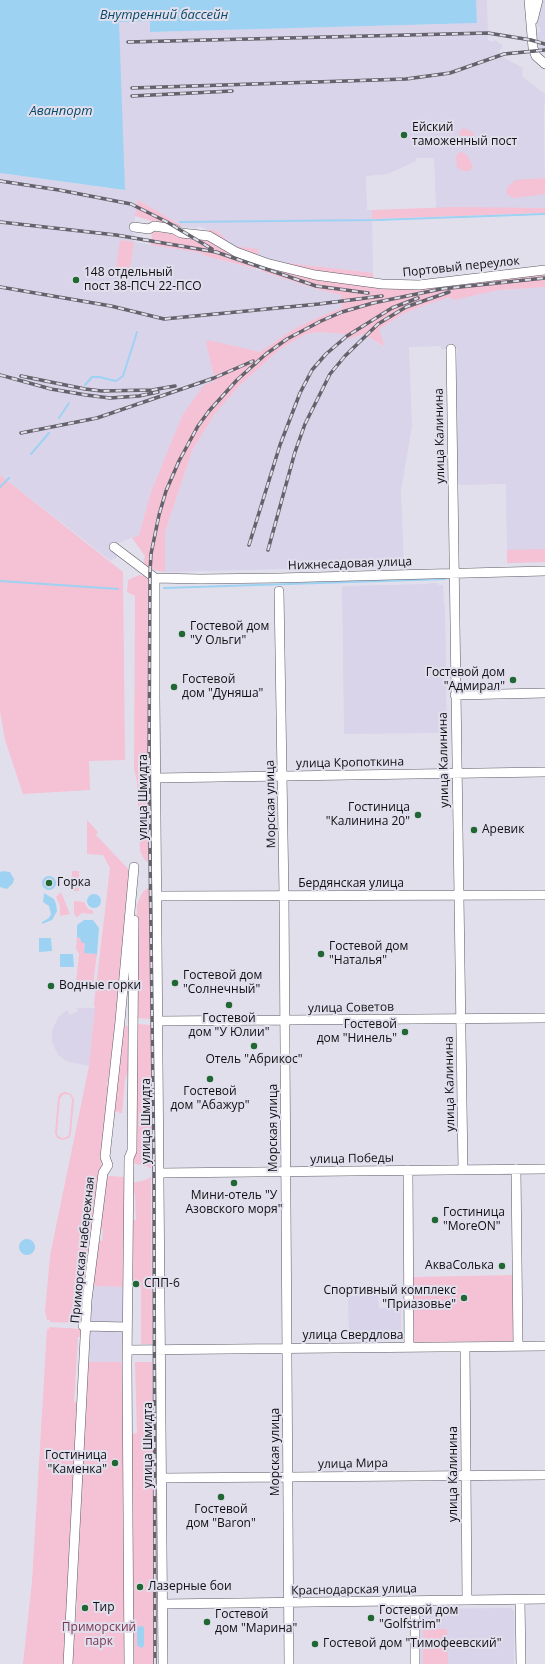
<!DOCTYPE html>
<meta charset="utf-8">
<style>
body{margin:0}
canvas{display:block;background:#e2dfed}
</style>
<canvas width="545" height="1664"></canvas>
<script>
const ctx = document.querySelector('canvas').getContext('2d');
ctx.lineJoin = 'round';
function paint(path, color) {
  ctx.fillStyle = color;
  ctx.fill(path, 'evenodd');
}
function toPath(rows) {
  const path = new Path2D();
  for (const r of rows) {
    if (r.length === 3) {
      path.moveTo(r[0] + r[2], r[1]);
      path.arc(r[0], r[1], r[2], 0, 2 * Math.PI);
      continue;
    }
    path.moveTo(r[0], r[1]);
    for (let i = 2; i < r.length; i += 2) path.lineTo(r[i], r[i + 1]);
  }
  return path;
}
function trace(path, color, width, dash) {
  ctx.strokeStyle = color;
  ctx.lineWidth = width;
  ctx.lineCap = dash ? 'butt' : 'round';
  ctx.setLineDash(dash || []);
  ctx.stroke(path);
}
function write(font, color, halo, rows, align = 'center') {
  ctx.font = font + ' "Open Sans",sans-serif';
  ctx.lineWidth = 4;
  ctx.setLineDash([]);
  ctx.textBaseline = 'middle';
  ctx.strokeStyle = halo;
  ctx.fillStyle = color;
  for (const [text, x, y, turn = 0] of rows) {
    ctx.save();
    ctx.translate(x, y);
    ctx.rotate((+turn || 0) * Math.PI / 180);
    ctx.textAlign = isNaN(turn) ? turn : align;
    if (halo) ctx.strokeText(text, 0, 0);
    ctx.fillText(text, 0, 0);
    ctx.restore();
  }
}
paint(toPath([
 [476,0,487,0,488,40,493,42,494,40,503,45,498,54,523,68,522,76,545,94,544,112,545,208,436,208,434,158,416,158,416,161,388,174,366,176,367,210,372,210,373,273,287,263,258,256,233,246,217,231,206,229,199,226,196,228,184,227,138,200,133,233,135,234,134,242,203,253,202,255,254,269,317,289,341,295,342,308,319,317,294,329,260,352,206,343,215,381,182,416,151,492,139,535,116,544,118,555,115,559,113,559,111,561,0,475,0,173,124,190,118,22,150,21,151,32,476,23],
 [541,0,545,0,545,54,537,48,536,33,540,32,540,28,537,26],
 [545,287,545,562,507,563,506,484,457,485,457,349,441,349,441,346,409,347,412,426,401,491,404,566,165,572,165,532,192,451,214,415,238,387,280,349,306,334,320,332,345,334,349,339,364,334,384,347,379,329,401,315,422,306,450,297,461,298,499,290],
 [428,583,438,583,438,585,443,585,444,604,445,605,447,733,344,734,342,586,428,584],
 [77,1008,95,1008,89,1066,66,1061,58,1055,52,1042,52,1031,58,1017,67,1010,70,1015,78,1011],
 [91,1286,125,1287,124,1362,87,1362],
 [378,1295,379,1308,401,1307,401,1334,397,1339,349,1339,348,1296],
 [511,1608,514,1611,514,1664,420,1664,420,1609]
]), '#d9d4e9');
paint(toPath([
 [463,128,473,132,474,136,471,138,461,137,459,133],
 [461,152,467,155,473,166,470,171,463,171,457,167,456,156,457,154],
 [545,178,545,194,513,198,508,195,506,192,508,186,516,180],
 [138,200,184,227,158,223,135,216],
 [455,207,545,208,545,213,372,219,372,210],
 [206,229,217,231,233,246,258,249,258,256,287,263,373,273,373,279,312,271,265,260,232,246],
 [152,231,205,239,257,263,256,269,202,255,202,253,151,245],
 [120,240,134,242,130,270,116,268],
 [262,265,405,289,545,273,545,287,499,290,453,300,450,297,422,306,401,315,379,329,385,347,364,334,349,339,345,334,320,332,306,334,280,349,238,387,214,415,192,451,165,532,165,572,154,570,143,564,145,556,132,538,139,535,151,492,182,416,204,385,215,381,206,343,208,340,260,352,294,329,319,317,342,308,341,295,317,289,261,271],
 [0,475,123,572,125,760,89,761,90,790,23,794,5,740,0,711],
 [545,549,545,562,507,563,507,550],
 [139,575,148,577,149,857,147,862,144,859,140,851,137,782,134,769,135,596,127,592,128,580],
 [87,820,98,832,96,835,131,872,111,1079,108,1079,107,1085,111,1086,103,1161,101,1163,102,1167,84,1308,78,1308,78,1314,84,1315,83,1323,50,1322,50,1320,47,1320,45,1311,50,1256,89,1066,95,1008,94,1004,110,868,103,855,87,854],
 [72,871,79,871,79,891,71,891],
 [150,886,151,1019,136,1018,137,905,142,893],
 [61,892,70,914,60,916,60,906,56,897],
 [74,901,84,902,87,908,93,911,93,914,82,913,76,918,76,915,74,915],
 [77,937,80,938,85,943,84,953,97,954,93,984,76,982,79,954,76,949],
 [153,1022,154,1022,157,1338,156,1345,154,1345],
 [137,1024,151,1025,151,1169,147,1166,136,1164,132,1162],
 [126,1026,131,1026,128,1071,125,1080,122,1113,119,1113,119,1111,113,1113,123,1028],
 [65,1092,71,1094,74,1099,71,1134,69,1138,62,1140,57,1138,55,1133,58,1097,61,1093],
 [66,1094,70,1095,72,1099,69,1134,67,1137,62,1138,58,1136,57,1133,60,1098,63,1095],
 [109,1176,126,1177,125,1287,91,1286,96,1241,102,1241,103,1230,98,1230,104,1206,107,1178],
 [151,1177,152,1344,141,1344,141,1287,132,1287,132,1221,136,1220,135,1193,131,1193,133,1183,145,1180],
 [515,1275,516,1341,413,1342,412,1277],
 [49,1327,83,1329,83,1337,78,1337,74,1402,79,1403,65,1664,23,1664,32,1581,47,1329,49,1329],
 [154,1354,156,1354,159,1664,158,1664],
 [87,1362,124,1362,126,1664,70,1664,72,1620,76,1620,77,1602,73,1601,77,1588],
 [135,1362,152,1362,154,1664,131,1664,131,1434,137,1433],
 [423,1629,447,1629,448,1664,423,1664]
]), '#f5c1d4');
paint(toPath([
 [0,0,476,0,477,23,150,32,150,21,119,22,125,190,0,173],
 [3,871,10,872,14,879,13,883,7,889,0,887,0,872],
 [49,883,7],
 [44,893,54,899,56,904,57,911,52,920,42,924,42,922,49,918,51,914,49,906,43,902],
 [94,901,7],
 [84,920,93,920,99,928,97,954,84,953,85,943,82,943,80,938,77,937,77,925],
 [39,938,51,938,52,951,39,952],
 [60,954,73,954,74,967,60,967],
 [27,1247,8],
 [140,1626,143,1626,144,1629,144,1646,141,1648,137,1645,137,1628]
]), '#9ed2f3');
trace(toPath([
 [180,222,377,220,545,214],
 [85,385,92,377,99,377,116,381,123,376,137,332],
 [59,418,69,403],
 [31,454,49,433],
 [0,487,9,478],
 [0,581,118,589],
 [164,588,445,579]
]), '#9ed2f3', 2);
const minor = toPath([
 [529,0,533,48,536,56,545,64],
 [533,20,538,0],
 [134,227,149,229,154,226,174,229,181,233,209,236,236,252,266,263,315,275,382,284,419,285,545,270],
 [451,349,463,1170],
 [114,547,155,578],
 [155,578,155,697,163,1664],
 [155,578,200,579,279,578,545,571],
 [279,591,284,896,289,1664],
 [455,695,545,693],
 [156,778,545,772],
 [157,896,545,895],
 [158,1021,545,1018],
 [516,1169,518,1346],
 [408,1170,409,1347],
 [159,1173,545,1169],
 [83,1326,127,1327],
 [465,1347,467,1600],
 [127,1350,545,1346],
 [161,1478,545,1475],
 [520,1600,521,1664],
 [415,1601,415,1664],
 [162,1604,545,1599],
 [68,1664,87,1300,103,1173,108,1165,105,1157,120,1021,134,867],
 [129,1664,127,1364,129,1158,132,1151,134,920]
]);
trace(minor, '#5c5a65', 10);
trace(minor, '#fff', 9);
const rail = toPath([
 [128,42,488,33,531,40,545,44],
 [132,88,406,79,450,73,504,54,545,50],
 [132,96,232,91],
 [0,181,59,190,131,204,167,222,212,249],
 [0,222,116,235,216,252,316,286,368,293],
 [0,287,111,306,164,319,319,304,382,296],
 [0,375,51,389,86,395,110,398,139,396,158,392],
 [21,376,85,389,102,391,152,390,175,386],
 [21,433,97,418,214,378,253,361],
 [249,545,280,445,300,393,312,370,326,354,347,336,392,308,418,298],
 [268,550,295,452,305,424,330,374,345,356,378,324,406,307,449,292],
 [155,1664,154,1173,149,773,150,573,151,554,159,515,166,491,179,461,198,426,209,411,237,380,266,354,287,339,321,321,342,312,373,303,441,289,545,278]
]);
trace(rail, '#64626a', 3.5);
trace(rail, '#e2dfed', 2, [6]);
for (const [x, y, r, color] of [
 [404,135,4,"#206733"],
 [76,280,4,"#206733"],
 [182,634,4,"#206733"],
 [513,680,4,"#206733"],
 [174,687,4,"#206733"],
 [418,815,4,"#206733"],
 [474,830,4,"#206733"],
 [49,883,4,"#206733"],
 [321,954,4,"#206733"],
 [175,983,4,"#206733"],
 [51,986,4,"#206733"],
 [229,1005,4,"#206733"],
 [405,1032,4,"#206733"],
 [254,1046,4,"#206733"],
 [210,1079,4,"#206733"],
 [234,1183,4,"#206733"],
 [435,1220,4,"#206733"],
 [502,1266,4,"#206733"],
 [136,1284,4,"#206733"],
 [464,1298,4,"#206733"],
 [115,1463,4,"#206733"],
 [221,1497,4,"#206733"],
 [140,1587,4,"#206733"],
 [85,1608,4,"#206733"],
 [371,1618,4,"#206733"],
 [207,1622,4,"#206733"],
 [315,1644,4,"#206733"]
]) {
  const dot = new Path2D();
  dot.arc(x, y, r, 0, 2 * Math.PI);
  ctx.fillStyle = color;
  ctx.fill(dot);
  trace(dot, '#e2dfed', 1.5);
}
write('12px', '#0f0e12', '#e2dfed', [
 ["Ейский",412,128],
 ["таможенный пост",412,142],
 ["148 отдельный",84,273],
 ["пост 38-ПСЧ 22-ПСО",84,287],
 ["Гостевой дом",190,627],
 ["\"У Ольги\"",190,641],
 ["Гостевой дом",505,673,"right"],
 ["\"Адмирал\"",505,687,"right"],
 ["Гостевой",182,680],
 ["дом \"Дуняша\"",182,694],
 ["Гостиница",410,808,"right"],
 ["\"Калинина 20\"",410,822,"right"],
 ["Аревик",482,830],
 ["Горка",57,883],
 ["Гостевой дом",329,947],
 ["\"Наталья\"",329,961],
 ["Гостевой дом",183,976],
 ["\"Солнечный\"",183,990],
 ["Водные горки",59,986],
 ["Гостевой",229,1019,"center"],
 ["дом \"У Юлии\"",229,1033,"center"],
 ["Гостевой",397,1025,"right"],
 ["дом \"Нинель\"",397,1039,"right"],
 ["Отель \"Абрикос\"",254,1060,"center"],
 ["Гостевой",210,1092,"center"],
 ["дом \"Абажур\"",210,1106,"center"],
 ["Мини-отель \"У",234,1196,"center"],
 ["Азовского моря\"",234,1210,"center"],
 ["Гостиница",443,1213],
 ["\"MoreON\"",443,1227],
 ["АкваСолька",494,1266,"right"],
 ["СПП-6",144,1284],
 ["Спортивный комплекс",456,1291,"right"],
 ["\"Приазовье\"",456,1305,"right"],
 ["Гостиница",107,1456,"right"],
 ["\"Каменка\"",107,1470,"right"],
 ["Гостевой",221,1510,"center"],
 ["дом \"Baron\"",221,1524,"center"],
 ["Лазерные бои",148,1587],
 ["Тир",93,1608],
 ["Гостевой дом",379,1611],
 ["\"Golfstrim\"",379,1625],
 ["Гостевой",215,1615],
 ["дом \"Марина\"",215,1629],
 ["Гостевой дом \"Тимофеевский\"",323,1644]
], 'left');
write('12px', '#0f0e12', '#e2dfed', [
 ["Портовый переулок",461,267,-6],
 ["улица Калинина",440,436,-91],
 ["Нижнесадовая улица",350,564,-2],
 ["улица Калинина",444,760,-91],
 ["улица Кропоткина",350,763,-1],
 ["улица Шмидта",144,797,-90],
 ["Морская улица",271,804,-91],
 ["Бердянская улица",351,884],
 ["улица Советов",351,1008,-1],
 ["улица Калинина",450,1084,-91],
 ["улица Шмидта",147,1121,-90],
 ["Морская улица",274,1128,-90],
 ["улица Победы",352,1159,-1],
 ["Приморская набережная",83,1250,-84],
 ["улица Свердлова",353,1336],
 ["улица Шмидта",149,1445,-90],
 ["Морская улица",276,1452,-90],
 ["улица Мира",353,1464,-1],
 ["улица Калинина",454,1474,-90],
 ["Краснодарская улица",354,1590,-1]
]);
write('12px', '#7a3654', '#e2dfed', [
 ["Приморский",99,1628],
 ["парк",99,1642]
]);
write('italic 13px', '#074a6a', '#e2dfed', [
 ["Внутренний бассейн",164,15],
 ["Аванпорт",61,111]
]);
</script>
